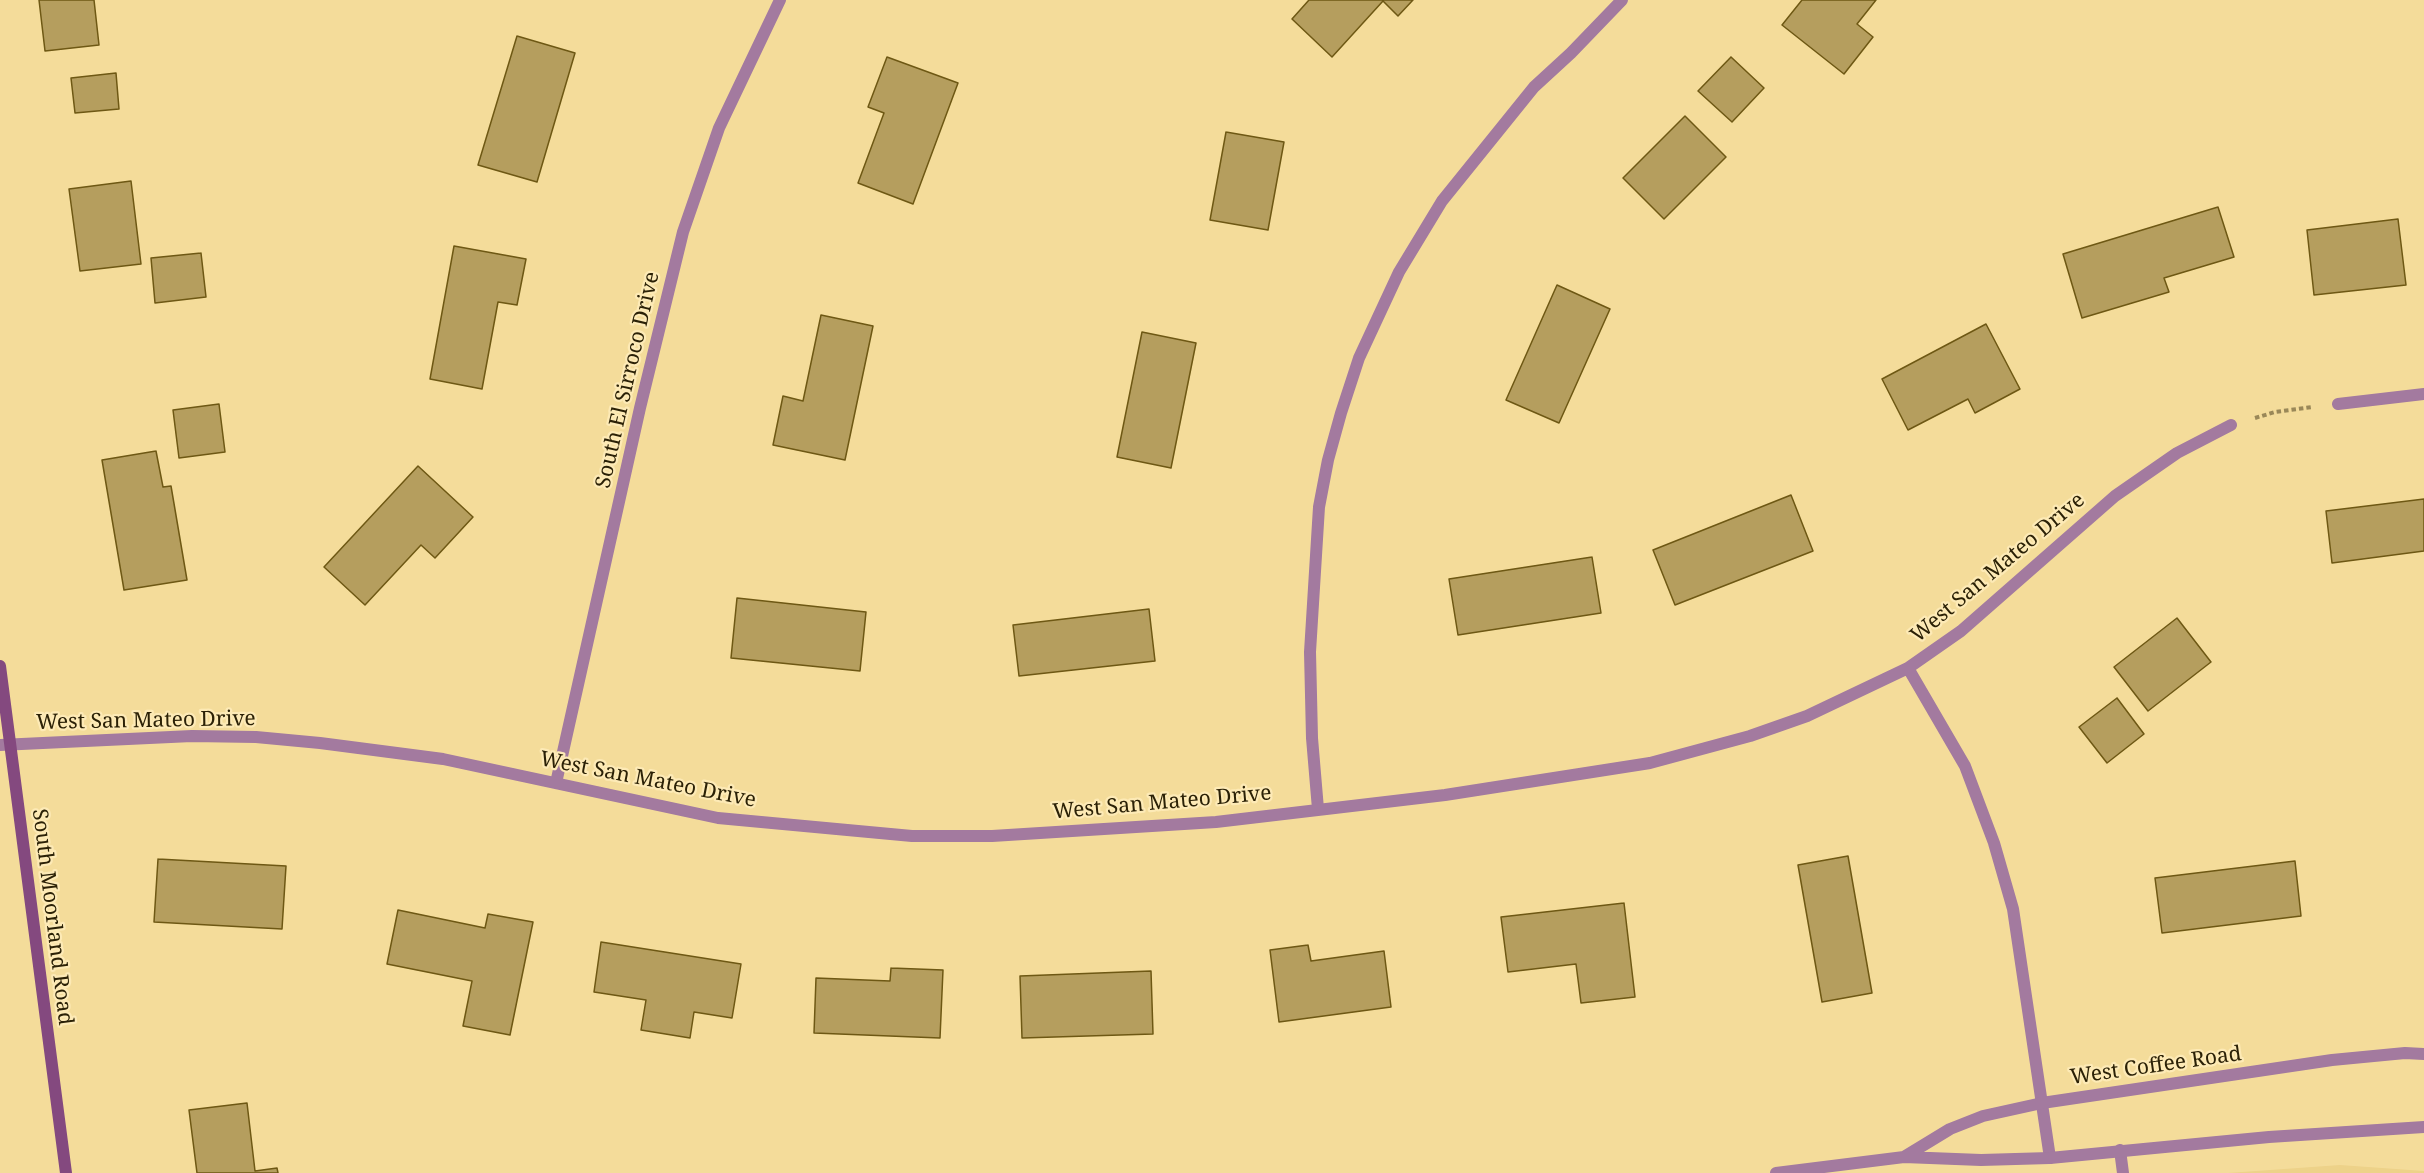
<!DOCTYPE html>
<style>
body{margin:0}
canvas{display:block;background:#f4dc9a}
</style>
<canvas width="2424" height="1173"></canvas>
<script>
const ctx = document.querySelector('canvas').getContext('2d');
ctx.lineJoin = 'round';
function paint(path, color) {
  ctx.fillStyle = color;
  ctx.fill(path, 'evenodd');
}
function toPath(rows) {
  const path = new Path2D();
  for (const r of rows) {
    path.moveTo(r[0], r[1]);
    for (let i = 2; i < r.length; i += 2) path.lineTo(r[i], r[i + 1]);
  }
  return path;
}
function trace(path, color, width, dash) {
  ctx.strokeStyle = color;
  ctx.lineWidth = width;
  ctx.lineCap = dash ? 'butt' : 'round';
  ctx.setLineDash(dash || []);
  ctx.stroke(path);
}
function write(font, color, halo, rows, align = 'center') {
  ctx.font = font + ' "Noto Serif",serif';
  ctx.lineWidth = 4.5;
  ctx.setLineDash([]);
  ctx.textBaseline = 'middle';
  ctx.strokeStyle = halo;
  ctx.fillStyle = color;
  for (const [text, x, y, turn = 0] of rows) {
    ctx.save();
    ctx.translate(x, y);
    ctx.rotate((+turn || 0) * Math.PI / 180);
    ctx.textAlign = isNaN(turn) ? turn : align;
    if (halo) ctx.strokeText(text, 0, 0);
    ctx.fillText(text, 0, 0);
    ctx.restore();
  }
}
paint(toPath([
 [2340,1165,2424,1171,2424,1173,2228,1173]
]), '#edd289');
const building = toPath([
 [39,0,94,0,99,45,45,51,39,0],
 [1309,0,1413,0,1398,16,1383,1,1332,57,1292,19,1309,0],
 [1802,0,1876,0,1857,24,1873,37,1844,74,1782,25,1802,0],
 [517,36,575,53,537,182,478,165,517,36],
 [887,57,958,83,913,204,858,183,884,113,868,107,887,57],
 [1731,57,1764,88,1732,122,1698,91,1731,57],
 [116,73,119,109,75,113,71,78,116,73],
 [1685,116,1726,157,1664,219,1623,178,1685,116],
 [1226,132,1284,142,1268,230,1210,220,1226,132],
 [131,181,141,264,80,271,69,189,131,181],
 [2218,207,2234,257,2164,278,2169,292,2082,318,2063,254,2218,207],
 [2398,219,2406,285,2314,295,2307,230,2398,219],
 [454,246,526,259,517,305,498,302,482,389,430,379,454,246],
 [201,253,206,297,155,303,151,258,201,253],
 [1557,285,1610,309,1559,423,1506,400,1557,285],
 [821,315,873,326,845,460,773,445,783,396,803,401,821,315],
 [1986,324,2020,389,1975,413,1968,399,1908,430,1882,379,1986,324],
 [1142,332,1196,343,1171,468,1117,457,1142,332],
 [219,404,225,452,179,458,173,410,219,404],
 [156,451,163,487,171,486,187,580,124,590,102,460,156,451],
 [418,466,473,517,435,558,421,545,365,605,324,567,418,466],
 [1791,495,1813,551,1675,605,1653,550,1791,495],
 [2424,499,2424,551,2332,563,2326,511,2424,499],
 [1592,557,1601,613,1458,635,1449,579,1592,557],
 [737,598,866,612,860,671,731,658,737,598],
 [1149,609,1155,661,1019,676,1013,625,1149,609],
 [2177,618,2211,662,2148,711,2114,667,2177,618],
 [2117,698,2144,734,2107,763,2079,727,2117,698],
 [1848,856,1872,993,1822,1002,1798,865,1848,856],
 [158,859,286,866,282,929,154,922,158,859],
 [2295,861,2301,916,2162,933,2155,878,2295,861],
 [1624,903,1635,997,1581,1003,1576,964,1508,972,1501,917,1624,903],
 [398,910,485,928,488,914,533,922,510,1035,463,1026,472,981,387,964,398,910],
 [601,942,741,964,732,1018,694,1012,690,1038,641,1030,646,1000,594,992,601,942],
 [1308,945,1311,961,1384,951,1391,1007,1279,1022,1270,950,1308,945],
 [891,968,943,970,940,1038,814,1033,816,978,890,981,891,968],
 [1151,971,1153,1034,1022,1038,1020,976,1151,971],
 [247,1103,255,1171,277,1168,278,1173,197,1173,189,1110,247,1103]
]);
paint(building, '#b59e5e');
trace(building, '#6e5814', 1.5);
trace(toPath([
 [2255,418,2275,412,2312,407]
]), '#9a8858', 4, [4.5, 3]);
trace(toPath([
 [2120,1150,2123,1173]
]), '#a37a9f', 12);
trace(toPath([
 [2338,404,2424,394],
 [1908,668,1965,766,1994,843,2013,909,2050,1158],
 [0,745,192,736,256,737,320,743,443,759,718,818,912,836,992,836,1216,822,1445,795,1650,763,1750,736,1807,716,1908,668,1961,631,2115,496,2177,453,2231,425],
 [556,783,640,408,683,232,719,128,780,0],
 [1318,809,1312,738,1310,652,1319,507,1328,460,1341,413,1359,358,1399,272,1442,201,1534,87,1571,53,1622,0]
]), '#a37a9f', 12);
trace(toPath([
 [1904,1157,1950,1129,1983,1116,2042,1103,2332,1060,2405,1053,2424,1054],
 [1776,1173,1904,1157,1981,1160,2050,1158,2269,1137,2424,1127]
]), '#a37a9f', 12);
trace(toPath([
 [0,666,66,1173]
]), '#84497f', 12);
write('21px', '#2b2106', '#fdeab6', [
 ["South El Sirroco Drive",628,380,-77],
 ["West San Mateo Drive",1998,568,-40],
 ["West San Mateo Drive",146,721,-1],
 ["West San Mateo Drive",648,780,11],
 ["West San Mateo Drive",1162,803,-5],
 ["South Moorland Road",52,917,83],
 ["West Coffee Road",2156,1066,-8]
]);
</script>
